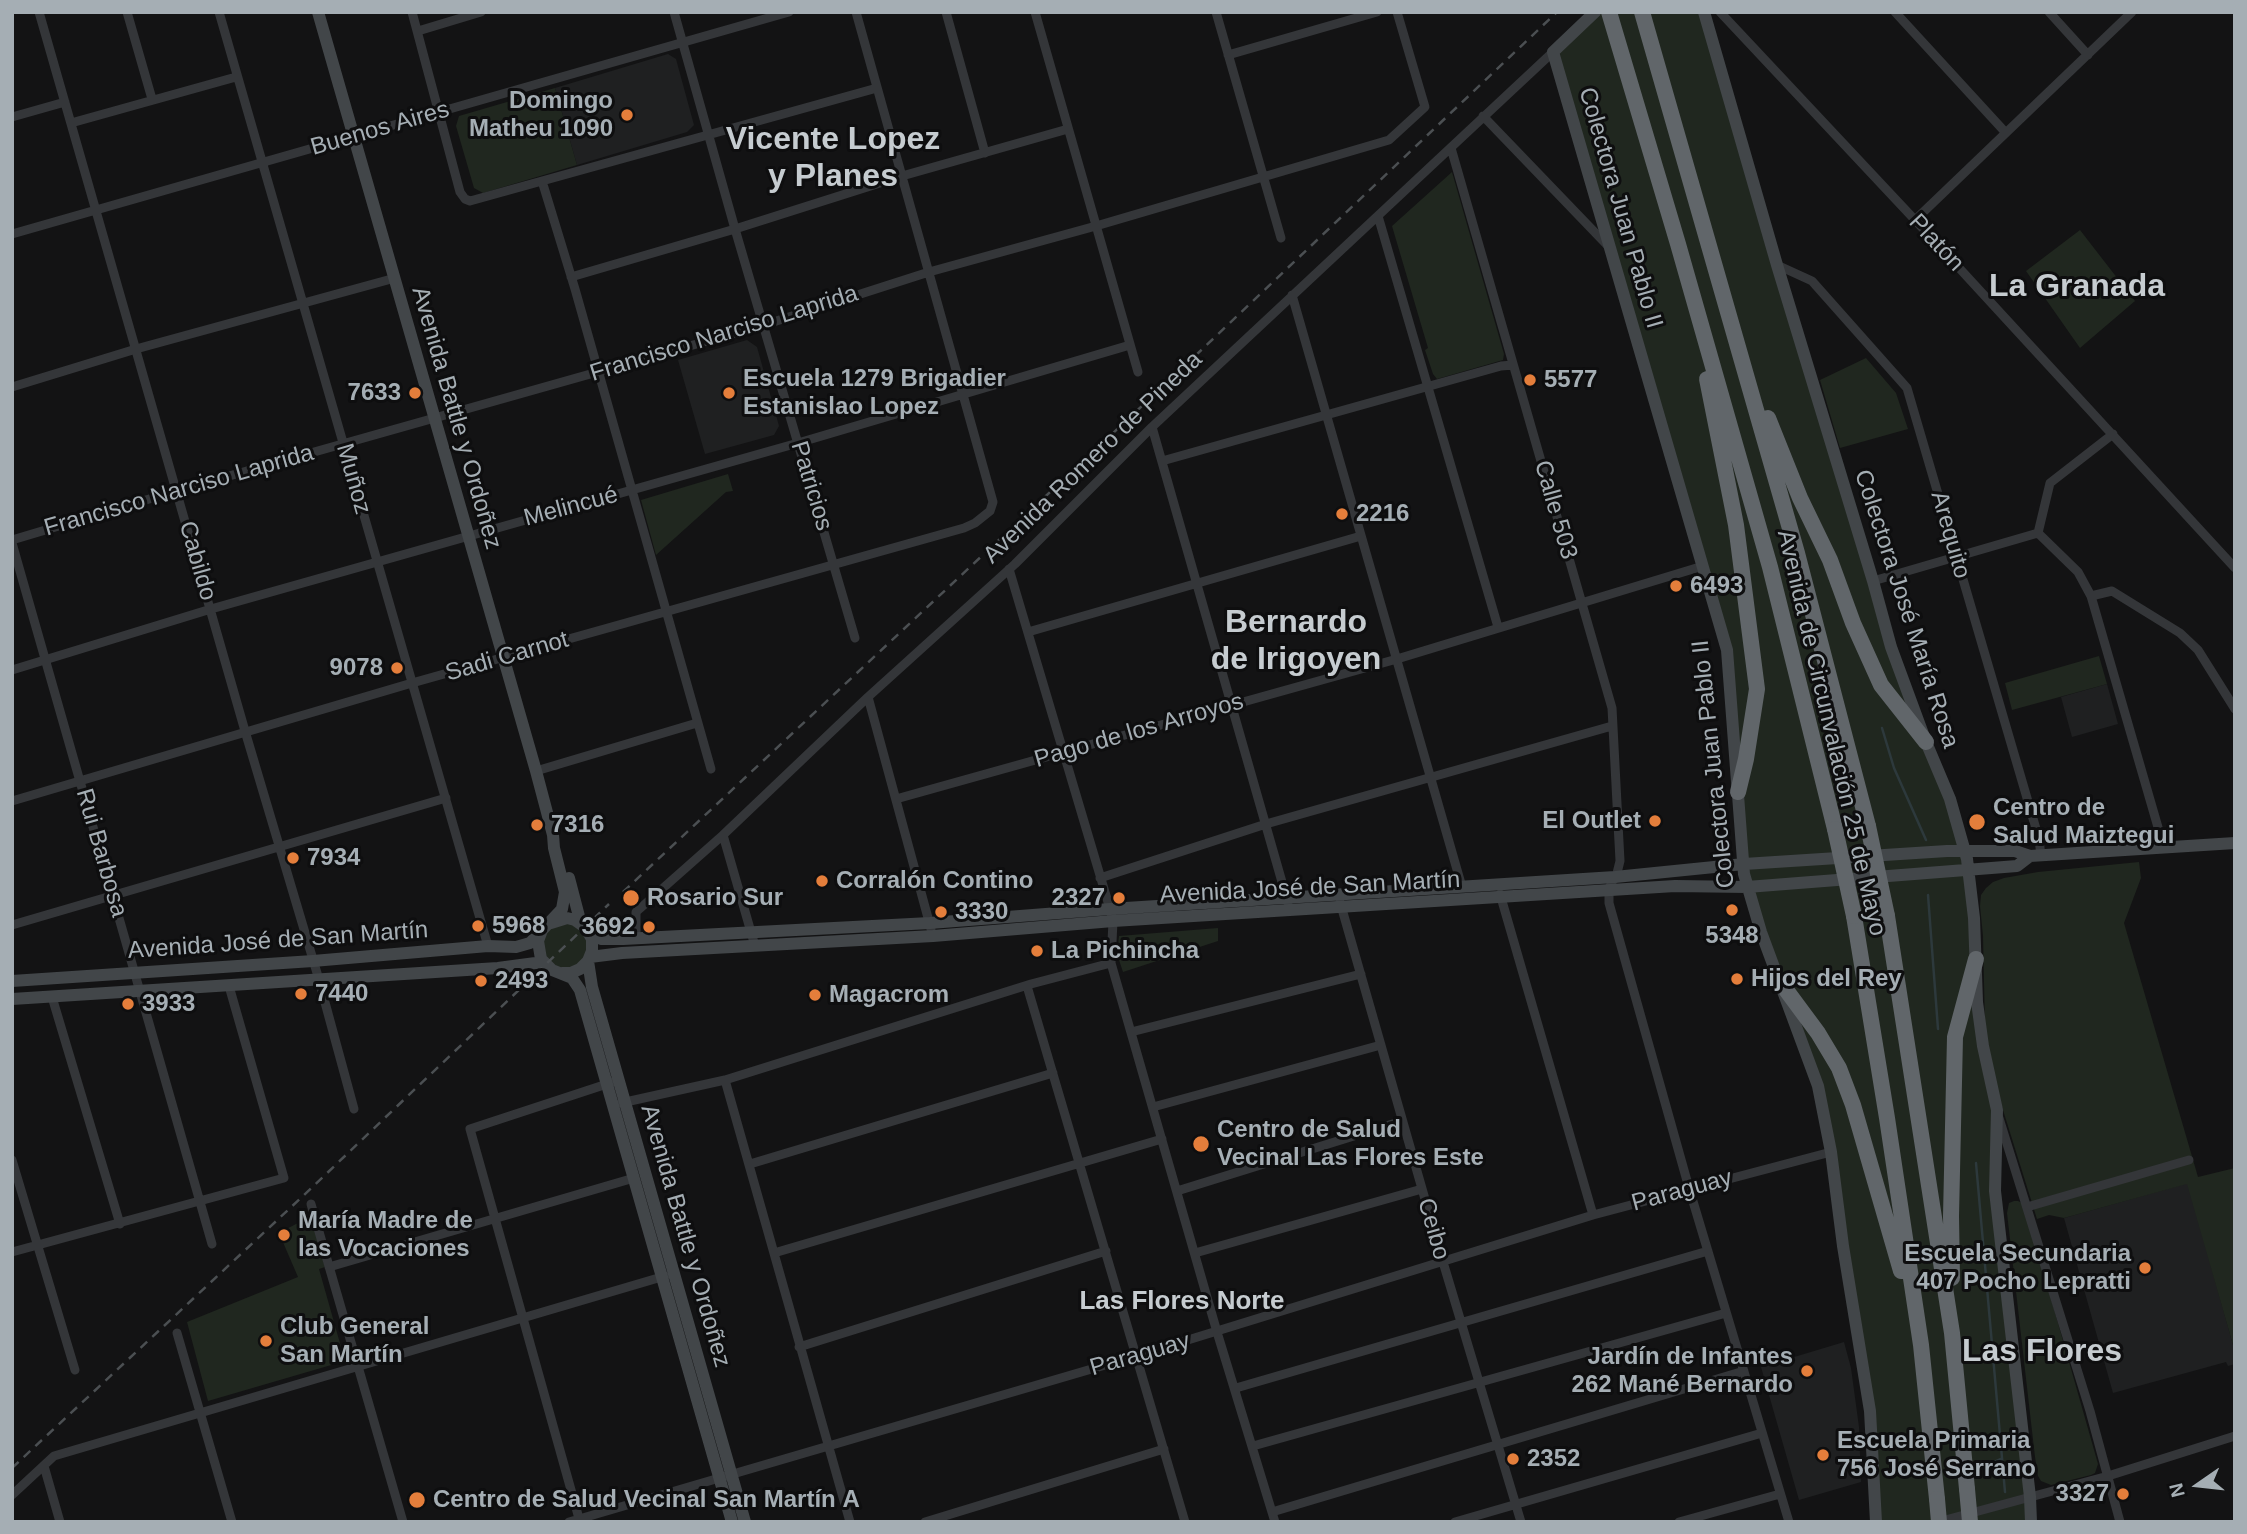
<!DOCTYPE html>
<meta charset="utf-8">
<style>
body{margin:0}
#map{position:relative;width:2247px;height:1534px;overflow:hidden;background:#131314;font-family:Arial,sans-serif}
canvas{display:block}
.frame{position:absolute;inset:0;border:14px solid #a5aeb4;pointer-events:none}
.north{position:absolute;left:2163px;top:1450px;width:70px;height:70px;-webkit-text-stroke:5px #0e0e0f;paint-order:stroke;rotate:256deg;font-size:19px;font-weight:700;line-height:28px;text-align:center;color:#a5aeb4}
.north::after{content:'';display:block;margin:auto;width:24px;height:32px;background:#a5aeb4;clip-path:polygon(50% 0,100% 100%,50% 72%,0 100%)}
</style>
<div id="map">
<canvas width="2247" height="1534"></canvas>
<div class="frame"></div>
<div class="north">N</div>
</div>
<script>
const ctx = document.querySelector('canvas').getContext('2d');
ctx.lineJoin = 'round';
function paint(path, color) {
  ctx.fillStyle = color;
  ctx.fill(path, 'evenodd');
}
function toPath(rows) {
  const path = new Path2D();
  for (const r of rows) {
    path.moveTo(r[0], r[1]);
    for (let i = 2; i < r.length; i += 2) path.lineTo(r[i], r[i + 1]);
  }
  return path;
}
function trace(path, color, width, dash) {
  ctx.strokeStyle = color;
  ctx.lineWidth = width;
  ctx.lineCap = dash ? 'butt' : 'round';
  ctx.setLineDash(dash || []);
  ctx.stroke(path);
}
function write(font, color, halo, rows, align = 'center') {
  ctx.font = font + ' Arial,sans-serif';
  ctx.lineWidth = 6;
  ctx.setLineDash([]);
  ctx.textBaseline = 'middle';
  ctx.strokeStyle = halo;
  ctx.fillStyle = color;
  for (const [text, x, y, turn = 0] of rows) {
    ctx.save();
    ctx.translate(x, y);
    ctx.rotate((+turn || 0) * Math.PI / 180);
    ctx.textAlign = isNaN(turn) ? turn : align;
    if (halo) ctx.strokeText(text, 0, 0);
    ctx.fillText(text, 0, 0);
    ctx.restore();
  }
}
paint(toPath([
 [668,54,676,59,694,125,687,132,577,165,555,88],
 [747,340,757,347,779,426,774,435,705,454,678,360],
 [2107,684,2118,724,2072,737,2061,697],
 [2188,1183,2235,1352,2235,1364,2228,1366,2226,1362,2113,1393,2064,1218],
 [1844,1342,1851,1368,1859,1427,1861,1482,1799,1500,1761,1367]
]), '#1f2021');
paint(toPath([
 [1595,12,1704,12,1835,460,1965,851,1990,1080,1995,1191,2031,1522,1876,1522,1870,1411,1818,1086,1747,887,1727,650,1553,52],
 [555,88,577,165,483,193,474,188,456,126,459,116],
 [1452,172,1504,354,1503,360,1437,379,1433,374,1425,350,1428,348,1392,226],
 [2080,230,2135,301,2080,348,2026,271],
 [1866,358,1896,393,1908,429,1840,448,1820,380],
 [728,474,733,491,726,492,656,555,641,500],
 [2099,656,2107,684,2012,710,2005,683],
 [2139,862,2141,878,2124,923,2198,1177,2235,1168,2235,1352,2187,1184,2064,1218,2049,1215,2037,1219,1998,1094,1985,1028,1983,936,1980,906,1981,895,1986,888,1993,882,2004,878,2038,872],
 [575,920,592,951,571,973,545,964,541,932],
 [1218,928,1218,941,1123,972,1117,954,1119,936],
 [2014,1201,2018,1201,2022,1203,2035,1242,2098,1464,2095,1473,2091,1475,2051,1485,2041,1481,2038,1476,2035,1457,2007,1213,2009,1203],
 [311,1216,325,1267,319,1269,345,1361,208,1401,187,1322,298,1277,279,1233]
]), '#20271f');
trace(toPath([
 [1882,728,1894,768,1926,840],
 [1928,895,1938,1029],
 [1976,1163,2005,1492],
 [1981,1468,2001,1459]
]), '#2d393c', 2.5);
trace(toPath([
 [39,12,245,731,317,973,354,1109],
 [127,12,152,99],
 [219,12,488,946],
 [412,12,460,192,465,199,470,201,877,88],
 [674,12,735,229,855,638],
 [946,12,985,153],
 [1035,12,1138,372],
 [1216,12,1281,238],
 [1720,12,1915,220,2235,568],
 [1895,12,2006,133],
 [2049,12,2088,55],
 [418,31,481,12],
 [1228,55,1377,12],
 [1483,116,1608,246],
 [12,117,65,102],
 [71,123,236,77],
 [1451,148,1612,708,1620,861,1617,873,1609,888,1609,903,1689,1188,1789,1522],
 [542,181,575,289,711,769],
 [1378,216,1498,627],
 [1915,220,2132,12],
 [12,234,789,12],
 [1777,265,1812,281,1907,388,2039,839,2041,856],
 [571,277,735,229,902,176,1068,129],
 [1292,295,1462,887],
 [12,387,136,349,395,278],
 [1152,427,1288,903],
 [1162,461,1501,366,1513,365],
 [2038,533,2078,572,2091,596,2164,848],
 [2038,533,2050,483,2113,434],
 [12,540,176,491,764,325,929,272,1096,226,1389,140,1425,107,1397,12],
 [12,543,212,1244],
 [1009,569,1110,909,1113,921,1111,963,1217,1332,1275,1522],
 [1873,581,2038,533],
 [2091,596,2112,591,2180,633,2198,650,2235,709],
 [1028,632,1361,536],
 [12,670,211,609,798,443,1130,345],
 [868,697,931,929],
 [536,771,697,723],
 [896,799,1397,659,1703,566],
 [12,801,412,683,964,528,975,523,990,511,993,502,856,12],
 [723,835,755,946],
 [1100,878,1266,824,1612,726],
 [1500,894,1593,1215],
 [1340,902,1443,1262,1521,1522],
 [12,925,446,798],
 [636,939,636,912,723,835,868,697,1015,564,1152,427,1553,52],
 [1027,986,1185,1522],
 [52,997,120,1224],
 [1131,1032,1361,974],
 [725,1080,850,1522],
 [621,1103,725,1080,1031,984,1111,963],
 [1153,1107,1381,1045],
 [1999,1118,2090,1411,2120,1522],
 [12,1160,75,1370],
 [750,1164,1053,1073],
 [1177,1191,1402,1121],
 [311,1204,403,1522],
 [2027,1207,2189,1160],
 [12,1252,284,1178,229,986],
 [774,1253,1162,1139],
 [1195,1253,1422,1189],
 [329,1267,634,1178],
 [177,1333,232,1522],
 [799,1347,1106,1251],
 [1236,1388,1708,1251],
 [1253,1446,1726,1313],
 [44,1466,60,1522],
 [12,1495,54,1456,665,1276],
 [1272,1512,1744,1371],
 [569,1522,1136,1356,1593,1215,1831,1152],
 [580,1522,470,1129,613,1082],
 [925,1522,1164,1449],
 [1455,1522,1762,1433],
 [1679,1522,1780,1494],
 [1938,1522,2108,1476,2235,1436]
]), '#343639', 9);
trace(toPath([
 [1595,12,1553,52,1727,650,1744,874,1761,932,1818,1086,1831,1152,1843,1246,1870,1411,1876,1522],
 [1704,12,1777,265,1873,581,1891,647,1926,742,1950,799,1967,859,1974,918,1977,1002,1983,1046,1997,1110,1995,1191,2030,1497,2031,1522],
 [569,878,581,924],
 [551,923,567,918,575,920,585,927,592,939,592,951,588,961,580,969,571,973,562,973],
 [541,933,538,941,541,959,552,970,572,978,580,990,732,1522],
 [589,933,601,939,623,939,930,923,1110,909,1615,877,1744,864,1947,851,2015,851,2030,856,2235,843],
 [590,957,622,953,933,936,1113,921,1675,886,1747,887,2017,866,2030,856],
 [588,961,592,987,745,1522],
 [12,981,313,961,488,946,516,947,530,943,562,909,565,892,554,848,553,835,536,771,318,12],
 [12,999,498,968,543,962]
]), '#424649', 12);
trace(toPath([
 [1609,12,1678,244,1770,567,1835,829],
 [1642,12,1797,553,1868,826],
 [1707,379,1736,525,1757,689,1746,759,1738,792],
 [1768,418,1800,498,1830,560,1853,623,1881,685,1926,742],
 [1854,916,1887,1118,1921,1345,1937,1499],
 [1887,916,1952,1333,1967,1489],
 [1778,979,1818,1033,1839,1068,1853,1105,1901,1271],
 [1952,1278,1951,1216,1955,1037,1976,959]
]), '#61666a', 16);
trace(toPath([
 [623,892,1174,376,1557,12],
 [12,1468,303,1196,609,904]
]), '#4b4f52', 2.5, [9, 7]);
trace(toPath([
 [1868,826,1887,916],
 [1835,829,1854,916],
 [1967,1489,1970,1522],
 [1937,1499,1939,1522]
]), '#61666a', 16);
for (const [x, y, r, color] of [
 [627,115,7,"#e47e3b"],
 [1530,380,7,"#e47e3b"],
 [415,393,7,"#e47e3b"],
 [729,393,7,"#e47e3b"],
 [1342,514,7,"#e47e3b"],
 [1676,586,7,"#e47e3b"],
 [397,668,7,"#e47e3b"],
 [1655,821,7,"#e47e3b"],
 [1977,822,9,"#e47e3b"],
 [537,825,7,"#e47e3b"],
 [293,858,7,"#e47e3b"],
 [822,881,7,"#e47e3b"],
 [631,898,9,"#e47e3b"],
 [1119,898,7,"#e47e3b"],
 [1732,910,7,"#e47e3b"],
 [941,912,7,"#e47e3b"],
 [478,926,7,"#e47e3b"],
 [649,927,7,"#e47e3b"],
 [1037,951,7,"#e47e3b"],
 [1737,979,7,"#e47e3b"],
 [481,981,7,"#e47e3b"],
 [301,994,7,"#e47e3b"],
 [815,995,7,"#e47e3b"],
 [128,1004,7,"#e47e3b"],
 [1201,1144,9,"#e47e3b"],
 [284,1235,7,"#e47e3b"],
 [2145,1268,7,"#e47e3b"],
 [266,1341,7,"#e47e3b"],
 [1807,1371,7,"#e47e3b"],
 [1823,1455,7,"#e47e3b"],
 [1513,1459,7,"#e47e3b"],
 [2123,1494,7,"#e47e3b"],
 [417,1500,9,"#e47e3b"]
]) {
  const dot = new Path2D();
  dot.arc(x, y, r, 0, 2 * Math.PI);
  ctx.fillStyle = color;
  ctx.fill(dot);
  trace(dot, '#0e0e0f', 2.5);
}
write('bold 24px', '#a5aeb4', '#0e0e0f', [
 ["Domingo",613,101,"right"],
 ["Matheu 1090",613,129,"right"],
 ["Escuela 1279 Brigadier",743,379],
 ["Estanislao Lopez",743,407],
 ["5577",1544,380],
 ["7633",401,393,"right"],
 ["2216",1356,514],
 ["6493",1690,586],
 ["9078",383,668,"right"],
 ["Centro de",1993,808],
 ["Salud Maiztegui",1993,836],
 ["El Outlet",1641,821,"right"],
 ["7316",551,825],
 ["7934",307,858],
 ["Corralón Contino",836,881],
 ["Rosario Sur",647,898],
 ["2327",1105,898,"right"],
 ["3330",955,912],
 ["5968",492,926],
 ["3692",635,927,"right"],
 ["5348",1732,936,"center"],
 ["La Pichincha",1051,951],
 ["Hijos del Rey",1751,979],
 ["2493",495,981],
 ["7440",315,994],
 ["Magacrom",829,995],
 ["3933",142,1004],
 ["Centro de Salud",1217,1130],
 ["Vecinal Las Flores Este",1217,1158],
 ["María Madre de",298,1221],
 ["las Vocaciones",298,1249],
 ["Escuela Secundaria",2131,1254,"right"],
 ["407 Pocho Lepratti",2131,1282,"right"],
 ["Club General",280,1327],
 ["San Martín",280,1355],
 ["Jardín de Infantes",1793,1357,"right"],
 ["262 Mané Bernardo",1793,1385,"right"],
 ["Escuela Primaria",1837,1441],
 ["756 José Serrano",1837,1469],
 ["2352",1527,1459],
 ["3327",2109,1494,"right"],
 ["Centro de Salud Vecinal San Martín A",433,1500]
], 'left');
write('24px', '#a5aeb4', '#0e0e0f', [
 ["Buenos Aires",380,129,-16],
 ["Colectora Juan Pablo II",1620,208,74],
 ["Platón",1936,243,47],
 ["Francisco Narciso Laprida",724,334,-17],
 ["Avenida Battle y Ordoñez",456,418,74],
 ["Avenida Romero de Pineda",1093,458,-44],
 ["Muñoz",353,479,74],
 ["Patricios",811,486,73],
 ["Francisco Narciso Laprida",179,491,-16],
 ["Melincué",571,507,-15],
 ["Calle 503",1555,510,74],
 ["Arequito",1950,535,74],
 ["Cabildo",197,561,74],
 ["Colectora José María Rosa",1906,609,72],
 ["Sadi Carnot",507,657,-16],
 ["Pago de los Arroyos",1139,731,-16],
 ["Avenida de Circunvalación 25 de Mayo",1831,733,77],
 ["Colectora Juan Pablo II",1714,764,-96],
 ["Rui Barbosa",101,853,74],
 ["Avenida José de San Martín",1310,888,-3],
 ["Avenida José de San Martín",278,941,-4],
 ["Paraguay",1682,1191,-15],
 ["Ceibo",1433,1229,74],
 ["Avenida Battle y Ordoñez",685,1236,74],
 ["Paraguay",1140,1355,-16]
]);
write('bold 26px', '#c6ccd0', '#0e0e0f', [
 ["Las Flores Norte",1182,1302]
]);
write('bold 32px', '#c6ccd0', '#0e0e0f', [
 ["Vicente Lopez",833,140],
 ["y Planes",833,177],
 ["La Granada",2077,287],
 ["Bernardo",1296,623],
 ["de Irigoyen",1296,660],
 ["Las Flores",2042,1352]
]);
</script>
